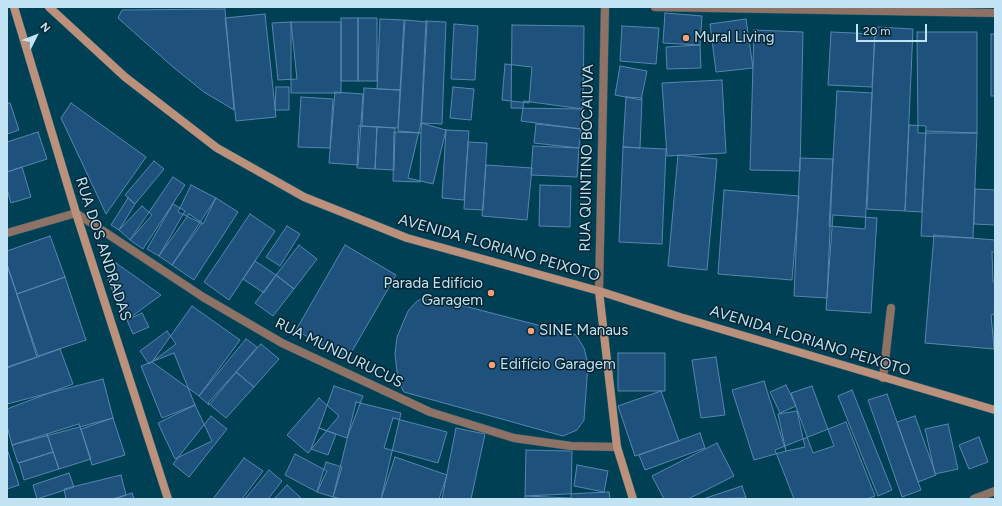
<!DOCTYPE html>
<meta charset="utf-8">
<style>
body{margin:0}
#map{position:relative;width:1002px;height:506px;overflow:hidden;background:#004054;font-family:Figtree,sans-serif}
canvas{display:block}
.frame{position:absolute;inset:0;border:8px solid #c1e3f3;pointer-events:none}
.north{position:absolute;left:16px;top:16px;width:40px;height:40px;-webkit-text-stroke:3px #052430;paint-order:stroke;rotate:48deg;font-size:11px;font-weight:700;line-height:16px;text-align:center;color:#c1e3f3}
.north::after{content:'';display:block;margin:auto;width:14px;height:18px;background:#c1e3f3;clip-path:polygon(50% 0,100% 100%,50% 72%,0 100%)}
.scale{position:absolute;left:856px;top:24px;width:71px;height:18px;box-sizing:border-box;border:2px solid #c1e3f3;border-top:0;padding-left:5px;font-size:12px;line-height:14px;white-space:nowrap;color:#c1e3f3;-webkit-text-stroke:3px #052430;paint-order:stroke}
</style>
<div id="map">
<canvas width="1002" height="506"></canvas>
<div class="frame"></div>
<div class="north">N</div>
<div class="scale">20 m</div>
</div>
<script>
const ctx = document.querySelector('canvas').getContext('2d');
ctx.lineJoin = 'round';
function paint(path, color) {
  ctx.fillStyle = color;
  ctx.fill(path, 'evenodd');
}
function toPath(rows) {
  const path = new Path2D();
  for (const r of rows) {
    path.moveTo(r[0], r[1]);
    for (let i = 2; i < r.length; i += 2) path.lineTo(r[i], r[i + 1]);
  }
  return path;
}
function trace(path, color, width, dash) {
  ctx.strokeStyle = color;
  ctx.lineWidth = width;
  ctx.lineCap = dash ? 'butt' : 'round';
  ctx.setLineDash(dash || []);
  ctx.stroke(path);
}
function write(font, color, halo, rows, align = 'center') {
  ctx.font = font + ' Figtree,sans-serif';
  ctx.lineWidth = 3;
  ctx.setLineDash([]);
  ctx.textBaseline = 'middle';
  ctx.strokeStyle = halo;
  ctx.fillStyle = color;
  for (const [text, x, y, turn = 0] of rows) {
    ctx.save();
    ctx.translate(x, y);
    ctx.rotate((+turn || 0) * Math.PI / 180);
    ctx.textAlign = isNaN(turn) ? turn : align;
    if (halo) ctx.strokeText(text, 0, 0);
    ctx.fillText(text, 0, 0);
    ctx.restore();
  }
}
const building = toPath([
 [225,9,234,110,204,92,173,67,118,18,122,10,225,9],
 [665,13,702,16,700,45,663,43,665,13],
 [265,14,276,117,236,121,225,18,265,14],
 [341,18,358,18,358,81,341,81,341,18],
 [358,18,377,18,377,81,358,81,358,18],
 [380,19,404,20,400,90,377,89,380,19],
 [746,19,753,68,716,72,710,24,746,19],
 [405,20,427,22,421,133,398,131,405,20],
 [426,21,446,22,442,124,421,123,426,21],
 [291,22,341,22,341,93,291,93,291,22],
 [291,22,297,79,278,80,272,23,291,22],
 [454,24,478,26,475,80,451,79,454,24],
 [512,25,584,26,583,109,511,108,512,25],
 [622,26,659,28,656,64,620,61,622,26],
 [875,27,913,29,905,211,867,209,875,27],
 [754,30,803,32,800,171,750,170,754,30],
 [831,32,875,34,872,87,828,85,831,32],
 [917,32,977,32,977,133,918,133,917,32],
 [991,34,995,34,995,96,991,96,991,34],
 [700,45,701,68,667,69,666,47,700,45],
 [505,64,532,67,529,103,502,100,505,64],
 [620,66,647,71,641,100,615,95,620,66],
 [722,80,726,153,667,156,662,83,722,80],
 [276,87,289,87,289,110,275,110,276,87],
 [453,87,474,89,471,120,450,118,453,87],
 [364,88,400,90,398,128,362,126,364,88],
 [837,91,872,93,865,229,829,226,837,91],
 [335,92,363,94,358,165,329,163,335,92],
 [301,97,333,99,330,148,298,147,301,97],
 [626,97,642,98,640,148,623,147,626,97],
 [524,101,583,109,581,129,521,121,524,101],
 [7,103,10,103,19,130,7,134,7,103],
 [71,103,146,157,106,214,61,118,71,103],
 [421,123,446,130,433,184,408,178,421,123],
 [536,124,581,129,579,148,534,143,536,124],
 [909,125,926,126,922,212,905,211,909,125],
 [359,126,377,127,375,169,357,168,359,126],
 [377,127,395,128,394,170,375,169,377,127],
 [446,130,469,131,464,200,442,198,446,130],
 [926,131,977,133,973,238,921,236,926,131],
 [38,132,47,159,7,172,7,142,38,132],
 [394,132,421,133,420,182,393,181,394,132],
 [468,142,487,143,483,210,464,209,468,142],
 [533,146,579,148,577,177,531,175,533,146],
 [623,147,666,149,662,244,619,242,623,147],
 [678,155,717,159,707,270,668,266,678,155],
 [800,158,833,159,827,298,794,296,800,158],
 [154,161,164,169,135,204,125,195,154,161],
 [486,165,532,168,527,220,482,216,486,165],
 [22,167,31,197,11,203,7,189,7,172,22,167],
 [173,177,185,185,143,249,130,240,173,177],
 [191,185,216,198,203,224,178,212,191,185],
 [540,185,571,186,570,227,539,226,540,185],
 [975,189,995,190,995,225,974,224,975,189],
 [724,190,799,196,792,280,718,274,724,190],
 [128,198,135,204,119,230,111,225,128,198],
 [216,198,238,212,194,280,172,265,216,198],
 [173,204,185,211,159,256,147,249,173,204],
 [142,206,152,215,130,240,119,230,142,206],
 [189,214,202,223,172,265,159,256,189,214],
 [250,214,275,231,229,300,204,282,250,214],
 [833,215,877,218,871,313,826,310,833,215],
 [287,226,300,234,280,266,266,257,287,226],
 [934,235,995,240,994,349,925,343,934,235],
 [50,236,65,277,17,294,7,265,7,251,50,236],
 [299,245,317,259,294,289,276,275,299,245],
 [345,245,396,275,347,360,296,330,345,245],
 [992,252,995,252,995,282,993,282,992,252],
 [255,261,276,275,264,293,243,279,255,261],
 [116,263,161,295,131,317,122,312,108,280,116,263],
 [7,264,37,357,7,367,7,264],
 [276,275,294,289,273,316,255,303,276,275],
 [65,277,86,340,38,356,17,294,65,277],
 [426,296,576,335,584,348,588,364,584,420,577,430,563,436,404,392,398,381,395,354,397,337,408,311,416,302,426,296],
 [192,306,240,340,199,396,152,362,192,306],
 [142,313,149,327,133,334,127,320,142,313],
 [995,314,995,357,991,315,995,314],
 [167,331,176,344,149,364,140,351,167,331],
 [246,339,257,347,209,405,199,396,246,339],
 [261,344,279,359,254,387,236,372,261,344],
 [60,349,73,384,7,409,7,368,60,349],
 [174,353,195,405,162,418,141,366,174,353],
 [618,353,665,353,665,391,618,391,618,353],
 [716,357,725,415,701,418,692,360,716,357],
 [236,372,254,387,226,418,208,403,236,372],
 [103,379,113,418,12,445,7,426,7,404,103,379],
 [764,381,786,451,754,460,732,390,764,381],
 [786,385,796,406,780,413,770,392,786,385],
 [334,386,363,396,347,438,319,428,334,386],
 [812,386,834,446,813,453,791,393,812,386],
 [852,390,892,490,878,496,838,396,852,390],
 [661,391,679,441,635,456,618,406,661,391],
 [887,394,921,490,902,497,868,400,887,394],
 [319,398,339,416,308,453,287,435,319,398],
 [356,402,401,413,381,499,343,499,333,497,356,402],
 [195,405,212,441,175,459,158,423,195,405],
 [797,411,805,447,786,451,778,414,797,411],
 [211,416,227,429,189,477,173,464,211,416],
 [915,416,936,475,918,482,897,422,915,416],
 [113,418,125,455,92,465,81,429,113,418],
 [393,418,447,432,438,463,384,448,393,418],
 [846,422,875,496,867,499,794,499,775,450,846,422],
 [79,424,91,459,59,469,47,434,79,424],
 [948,424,958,469,935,474,925,429,948,424],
 [319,428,336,434,328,455,311,449,319,428],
 [456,428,485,434,471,499,442,499,456,428],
 [700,433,705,448,645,470,639,455,700,433],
 [47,434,53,452,18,463,12,445,47,434],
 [979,437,988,462,969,469,959,445,979,437],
 [717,443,734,476,688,499,664,499,652,476,717,443],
 [7,449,19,485,7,489,7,449],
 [526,450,572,451,571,498,525,496,526,450],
 [53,452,59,469,24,480,19,463,53,452],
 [295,454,327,471,317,492,285,475,295,454],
 [395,457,447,475,439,499,381,499,395,457],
 [244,458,263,471,242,499,213,499,244,458],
 [326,462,342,467,333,497,317,492,326,462],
 [577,465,608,471,604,492,574,486,577,465],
 [269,470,282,481,268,499,245,499,269,470],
 [69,473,74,487,37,499,33,485,69,473],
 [121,475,126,495,112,499,66,499,64,489,121,475],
 [287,485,302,499,274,499,287,485],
 [742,486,746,498,703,499,742,486],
 [609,492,610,499,525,499,525,496,609,492],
 [132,493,134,499,116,499,126,495,132,493]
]);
paint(building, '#1e517b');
trace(building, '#5786b0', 1);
const lane = toPath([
 [883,378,891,308]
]);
const street = toPath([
 [655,7,995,13],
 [7,233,76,213,203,297,282,343,430,412,514,438,571,446,617,447],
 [599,291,605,7],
 [974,499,995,491]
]);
const secondary = toPath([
 [14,7,76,213,168,499],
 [49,7,125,77,217,148,304,197,407,238,599,291,680,317,995,410],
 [599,291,617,447,633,499]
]);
trace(lane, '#235d71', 9);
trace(street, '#235d71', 9);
trace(secondary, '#235d71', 9);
trace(lane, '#8d7265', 8);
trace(street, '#8d7265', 8);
trace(secondary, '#bc917c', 8);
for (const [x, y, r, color] of [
 [686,38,4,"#f1a27b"],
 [491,293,4,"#f1a27b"],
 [531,331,4,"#f1a27b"],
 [492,365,4,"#f1a27b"]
]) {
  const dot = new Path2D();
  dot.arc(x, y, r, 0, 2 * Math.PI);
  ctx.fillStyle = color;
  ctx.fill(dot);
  trace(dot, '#052430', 1.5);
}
write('15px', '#c1e3f3', '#052430', [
 ["Mural Living",694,38],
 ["Parada Edifício",483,284,"right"],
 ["Garagem",483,301,"right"],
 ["SINE Manaus",539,331],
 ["Edifício Garagem",500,365]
], 'left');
write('15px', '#c1e3f3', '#052430', [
 ["RUA QUINTINO BOCAIUVA",587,158,-89],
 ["AVENIDA FLORIANO PEIXOTO",499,248,16],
 ["RUA DOS ANDRADAS",103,249,72],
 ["AVENIDA FLORIANO PEIXOTO",810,341,17],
 ["RUA MUNDURUCUS",339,353,26]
]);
</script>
